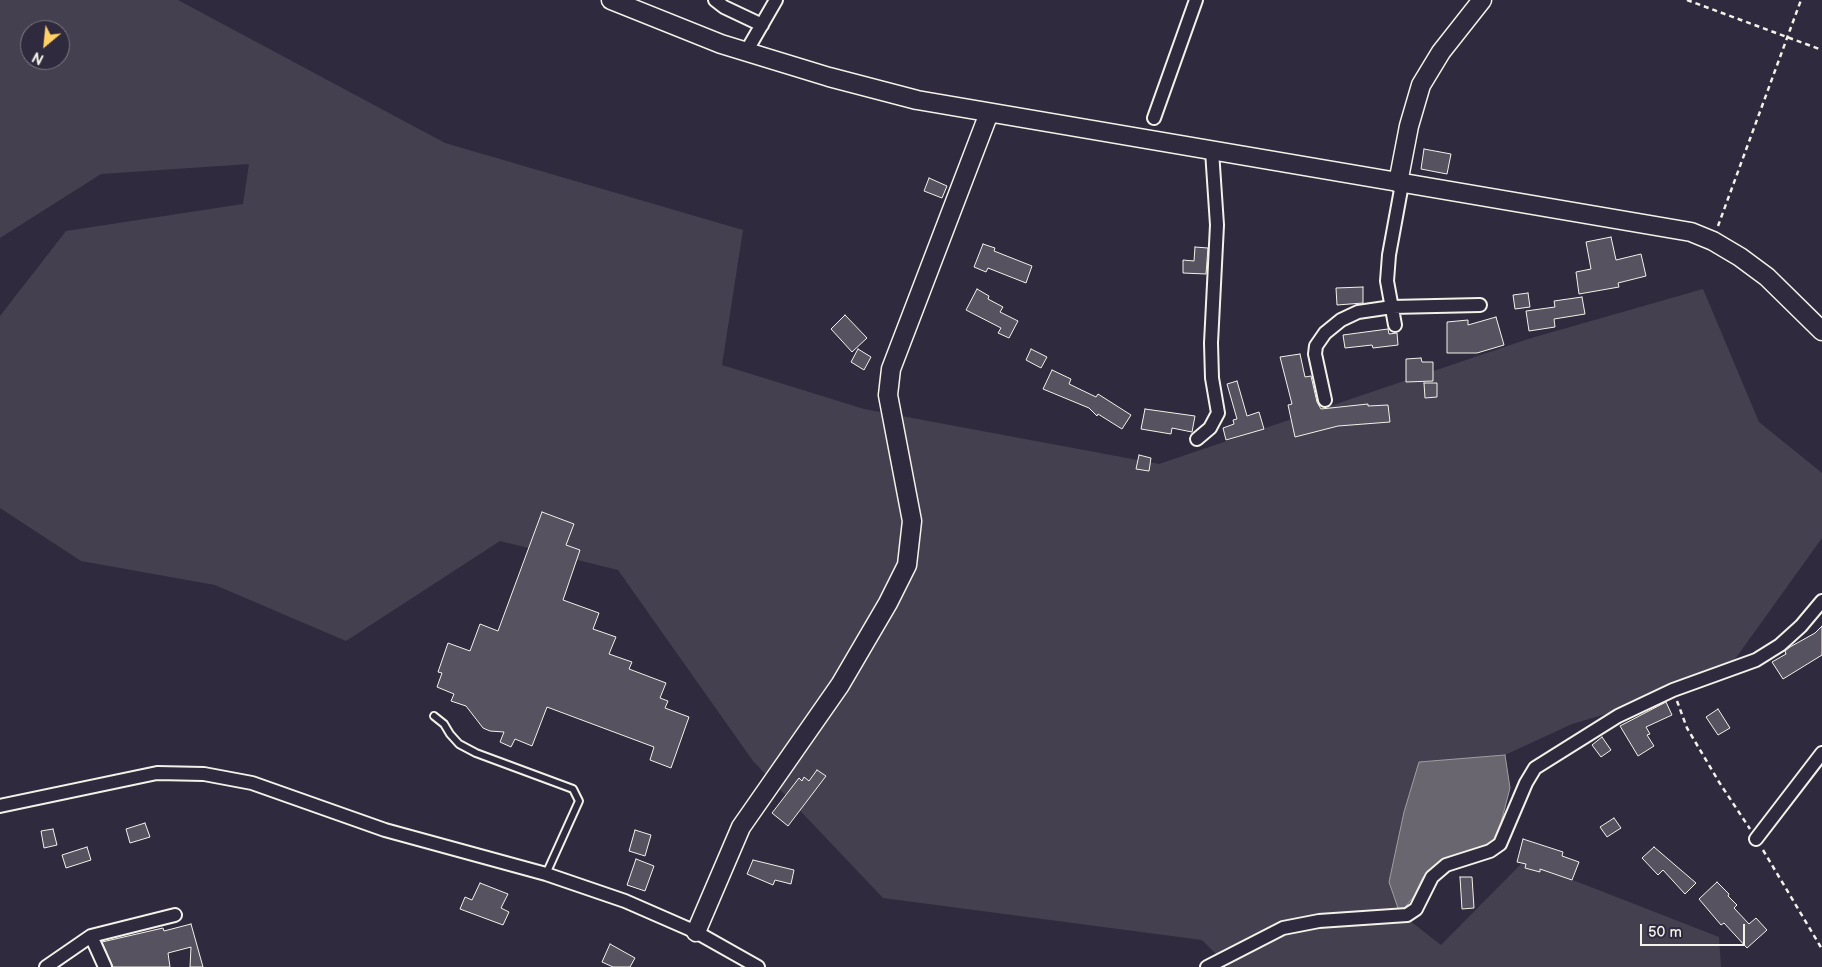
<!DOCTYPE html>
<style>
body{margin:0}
#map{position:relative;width:1822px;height:967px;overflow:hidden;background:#2f2a3d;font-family:"Balsamiq Sans",sans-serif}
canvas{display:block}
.north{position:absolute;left:20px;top:20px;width:50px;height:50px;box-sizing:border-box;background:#2f2a3d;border:1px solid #7e7a81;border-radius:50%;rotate:208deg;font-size:14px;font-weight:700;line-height:20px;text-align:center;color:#f4f1e8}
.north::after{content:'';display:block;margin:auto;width:18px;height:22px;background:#ffd166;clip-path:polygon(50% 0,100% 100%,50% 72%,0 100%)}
.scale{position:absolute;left:1640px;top:924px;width:105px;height:22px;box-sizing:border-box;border:2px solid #f4f1e8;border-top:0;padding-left:6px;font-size:15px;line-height:18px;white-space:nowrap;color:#f4f1e8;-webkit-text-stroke:4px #2f2a3d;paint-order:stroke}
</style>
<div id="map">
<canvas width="1822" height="967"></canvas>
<div class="north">N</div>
<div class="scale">50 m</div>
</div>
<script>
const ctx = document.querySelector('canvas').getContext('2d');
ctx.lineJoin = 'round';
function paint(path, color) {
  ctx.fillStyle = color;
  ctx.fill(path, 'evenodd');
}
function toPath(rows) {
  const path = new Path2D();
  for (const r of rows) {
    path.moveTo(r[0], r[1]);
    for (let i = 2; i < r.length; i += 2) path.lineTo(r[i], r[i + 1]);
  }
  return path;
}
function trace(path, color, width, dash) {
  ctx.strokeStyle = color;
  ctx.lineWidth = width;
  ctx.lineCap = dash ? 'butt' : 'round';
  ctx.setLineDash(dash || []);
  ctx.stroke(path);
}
paint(toPath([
 [0,0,178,0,445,143,743,230,722,365,864,409,1159,464,1528,339,1703,289,1759,422,1822,473,1822,538,1720,680,1572,724,1505,755,1419,762,1401,914,1441,945,1524,861,1719,937,1721,967,1229,967,1202,940,883,898,753,761,618,570,500,541,346,641,215,585,81,561,0,508,0,316,66,231,243,204,249,164,101,174,0,238],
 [30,30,60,30,60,60,30,60]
]), '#454050');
const water = toPath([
 [1505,755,1510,788,1496,842,1423,877,1414,896,1400,914,1389,882,1404,812,1419,762,1505,755]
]);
paint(water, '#6a6670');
trace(water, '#a19ea0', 1);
const building = toPath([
 [1424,149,1451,154,1447,174,1421,169,1424,149],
 [929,178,947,186,942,198,924,191,929,178],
 [1611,237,1616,260,1641,254,1646,276,1618,283,1619,287,1579,294,1576,272,1591,269,1586,242,1611,237],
 [983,244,995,248,994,251,1032,266,1026,283,988,268,986,272,974,267,983,244],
 [1195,247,1208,248,1206,274,1183,273,1183,260,1194,261,1195,247],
 [1363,287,1363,303,1337,305,1336,288,1363,287],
 [977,289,989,296,988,299,1003,307,1000,312,1018,321,1009,338,998,333,1001,328,966,310,977,289],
 [1528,293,1530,307,1515,309,1513,295,1528,293],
 [1582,297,1585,314,1554,319,1555,327,1529,331,1526,311,1555,307,1554,301,1582,297],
 [845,315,867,338,852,352,831,329,845,315],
 [1496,317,1504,345,1477,353,1447,353,1447,322,1468,320,1468,325,1496,317],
 [1388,329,1389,334,1397,333,1398,345,1373,348,1372,345,1345,348,1343,335,1388,329],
 [858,349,871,357,864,370,851,362,858,349],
 [1031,349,1047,357,1041,368,1026,360,1031,349],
 [1300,354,1305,377,1311,376,1317,402,1321,409,1368,404,1368,406,1388,405,1390,422,1338,426,1295,437,1288,405,1292,404,1280,357,1300,354],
 [1421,358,1422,362,1433,362,1433,381,1406,382,1406,359,1421,358],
 [1052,370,1071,379,1069,384,1096,397,1098,394,1131,415,1122,429,1098,414,1097,416,1089,408,1043,389,1052,370],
 [1237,381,1247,416,1259,412,1264,429,1226,440,1223,428,1234,424,1233,420,1237,419,1227,384,1237,381],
 [1424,383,1437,383,1437,397,1425,398,1424,383],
 [1145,409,1195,416,1192,432,1172,428,1171,434,1141,429,1145,409],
 [1139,455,1151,458,1149,471,1136,469,1139,455],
 [542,512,574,524,566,545,580,550,563,600,599,613,593,629,616,637,609,654,632,662,629,669,666,683,660,698,668,701,665,708,689,717,671,768,650,760,654,747,547,707,532,746,515,739,511,747,500,742,504,732,490,731,483,728,466,706,451,701,454,694,437,687,442,673,438,672,448,643,470,651,480,624,498,631,542,512],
 [1822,626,1822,655,1783,679,1772,662,1786,654,1785,651,1790,647,1815,633,1822,626],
 [1666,702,1672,715,1646,727,1650,734,1647,735,1654,746,1638,756,1620,726,1666,702],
 [1718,709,1730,728,1718,735,1706,717,1718,709],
 [1602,737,1611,750,1601,757,1592,745,1602,737],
 [817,770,826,776,788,826,772,813,799,778,802,781,804,777,809,781,817,770],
 [1614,818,1621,828,1607,837,1600,827,1614,818],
 [145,823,150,837,130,843,126,829,145,823],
 [53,829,57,845,44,848,41,831,53,829],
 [635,830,651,835,645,856,629,851,635,830],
 [1523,839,1563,852,1562,856,1579,862,1572,880,1540,869,1540,872,1525,868,1526,864,1517,862,1523,839],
 [87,847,91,860,66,868,62,855,87,847],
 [1654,847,1696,883,1685,894,1663,870,1658,875,1642,858,1654,847],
 [636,859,654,866,645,891,627,885,636,859],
 [753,860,794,870,791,884,775,880,773,885,747,874,753,860],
 [1460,877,1472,877,1474,908,1462,909,1460,877],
 [1717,882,1729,894,1728,896,1737,905,1734,908,1749,924,1756,918,1767,930,1747,948,1724,923,1721,925,1699,899,1717,882],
 [480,883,508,894,501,908,509,912,503,925,460,909,465,897,472,900,480,883],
 [191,924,203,967,190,967,191,947,168,953,170,967,113,967,102,942,163,928,164,931,191,924],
 [610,944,635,958,630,967,613,967,602,962,610,944]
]);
paint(building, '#56525f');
trace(building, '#f4f1e8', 1);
const lane = toPath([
 [434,716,444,724,450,734,459,744,476,753,573,789,579,801,546,874]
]);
const street = toPath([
 [715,0,724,7,762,25],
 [746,52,776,0],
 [1154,118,1196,0],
 [1395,325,1387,281,1389,255,1402,184],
 [1325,400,1315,354,1316,346,1325,333,1341,320,1358,312,1392,307,1480,305],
 [1197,439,1210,428,1218,413,1212,378,1211,343,1217,225,1212,151],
 [0,806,157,773,204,774,252,783,385,830,546,874,625,901,696,932,758,967],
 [1756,839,1822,753],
 [91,936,105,967],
 [46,967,91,936,175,915],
 [1207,967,1283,928,1319,921,1407,915,1416,909,1432,877,1446,865,1490,851,1500,844,1526,783,1535,768,1618,716,1673,690,1756,660,1780,645,1801,626,1822,601]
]);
const secondary = toPath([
 [611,0,721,44,829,77,917,100,1691,232,1713,241,1740,257,1767,277,1822,331],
 [1398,183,1409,126,1421,85,1441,52,1482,0],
 [696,932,741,827,840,685,888,603,907,565,912,521,888,395,891,369,989,113]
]);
trace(lane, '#f4f1e8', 10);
trace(street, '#f4f1e8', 16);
trace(secondary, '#f4f1e8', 21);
trace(toPath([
 [1687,0,1822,50],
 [1718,226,1801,0],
 [1677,701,1687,728,1719,782,1750,829],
 [1763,850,1822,949]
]), '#f4f1e8', 2.5, [5, 4]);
trace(lane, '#2f2a3d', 6);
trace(street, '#2f2a3d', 12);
trace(secondary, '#2f2a3d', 18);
</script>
